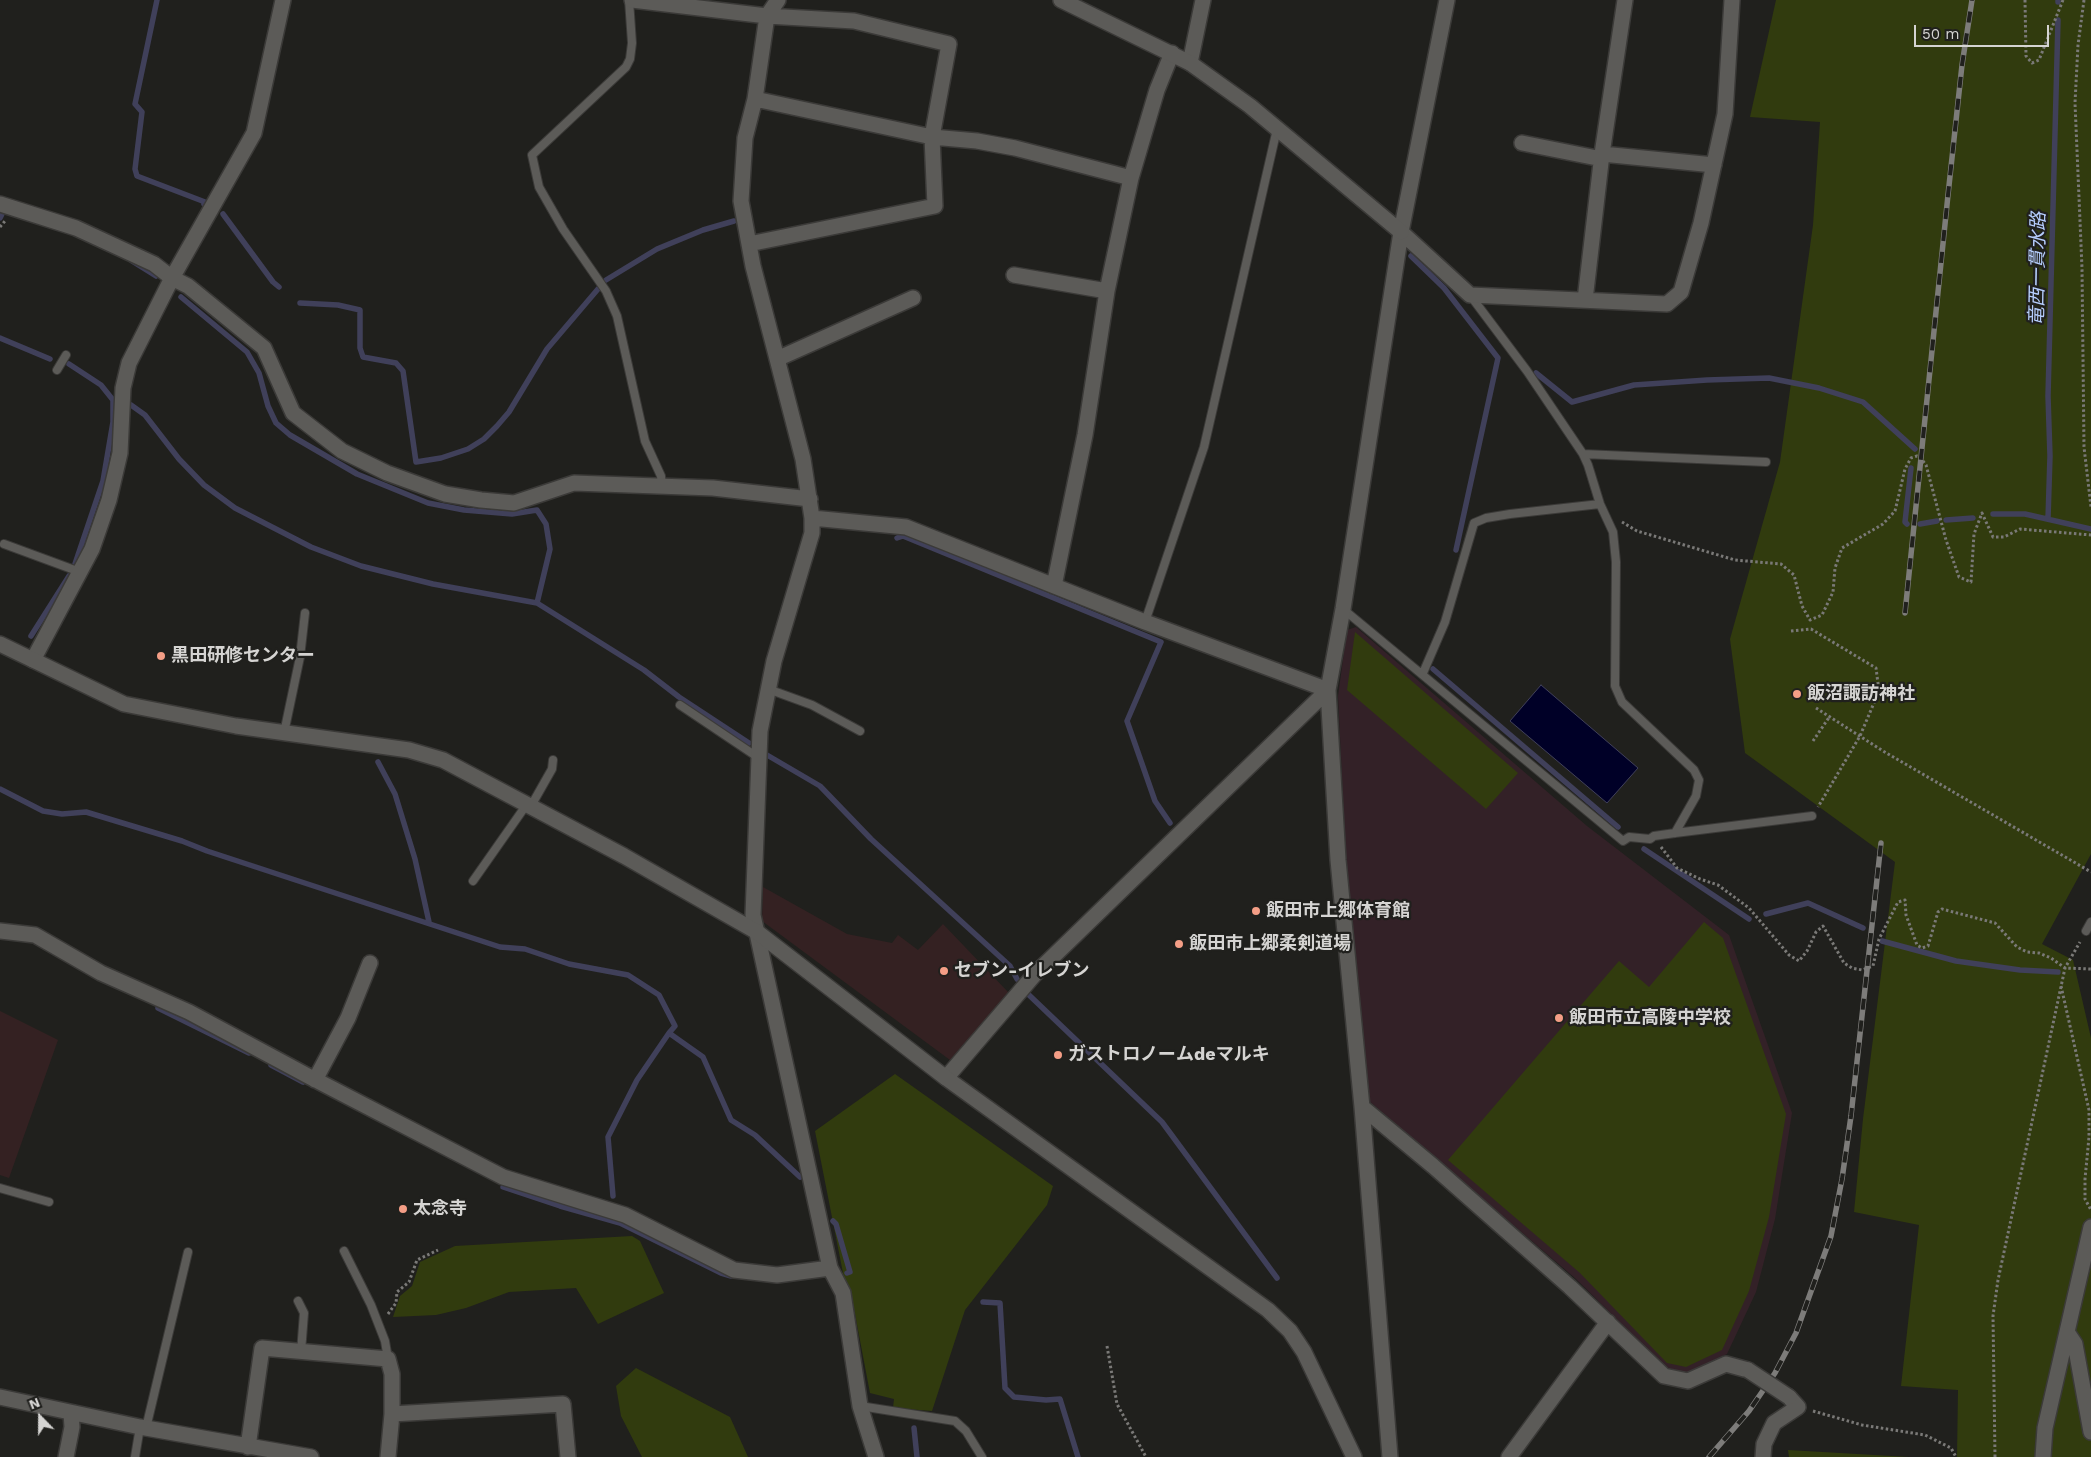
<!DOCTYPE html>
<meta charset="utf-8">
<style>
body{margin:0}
#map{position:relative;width:2091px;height:1457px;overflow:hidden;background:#20201d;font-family:"Work Sans",sans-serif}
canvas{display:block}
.north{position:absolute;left:15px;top:1392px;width:50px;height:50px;-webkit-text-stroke:4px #20201d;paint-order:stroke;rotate:338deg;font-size:14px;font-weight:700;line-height:20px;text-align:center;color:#d5d4d2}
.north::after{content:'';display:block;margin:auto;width:18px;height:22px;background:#d5d4d2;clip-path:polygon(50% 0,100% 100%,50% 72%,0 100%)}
.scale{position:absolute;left:1914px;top:25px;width:135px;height:22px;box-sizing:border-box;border:2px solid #d5d4d2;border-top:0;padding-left:6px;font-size:15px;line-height:18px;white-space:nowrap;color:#d5d4d2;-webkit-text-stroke:4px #20201d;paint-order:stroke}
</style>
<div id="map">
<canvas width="2091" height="1457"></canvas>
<div class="north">N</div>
<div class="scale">50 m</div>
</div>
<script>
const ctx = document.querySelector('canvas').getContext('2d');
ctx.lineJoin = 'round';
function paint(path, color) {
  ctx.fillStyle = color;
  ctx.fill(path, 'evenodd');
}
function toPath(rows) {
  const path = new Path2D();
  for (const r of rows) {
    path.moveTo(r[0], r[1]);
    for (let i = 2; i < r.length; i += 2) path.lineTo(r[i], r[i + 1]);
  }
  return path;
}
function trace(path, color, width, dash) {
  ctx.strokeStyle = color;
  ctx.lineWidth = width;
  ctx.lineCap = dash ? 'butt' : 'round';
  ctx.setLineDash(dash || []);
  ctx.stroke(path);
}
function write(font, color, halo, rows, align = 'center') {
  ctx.font = font + ' "Work Sans","Noto Sans JP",sans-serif';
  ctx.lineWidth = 4.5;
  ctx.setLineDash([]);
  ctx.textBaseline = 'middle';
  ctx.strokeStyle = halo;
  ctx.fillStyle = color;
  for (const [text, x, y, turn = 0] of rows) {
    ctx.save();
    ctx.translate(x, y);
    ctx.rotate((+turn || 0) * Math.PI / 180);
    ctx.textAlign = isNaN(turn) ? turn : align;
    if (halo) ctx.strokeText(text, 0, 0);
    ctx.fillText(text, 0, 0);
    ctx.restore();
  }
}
paint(toPath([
 [763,887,847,934,892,943,898,935,918,950,943,924,1009,993,950,1060,762,921],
 [0,1011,58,1040,9,1178,0,1175]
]), '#342122');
paint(toPath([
 [1356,627,1587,826,1729,935,1792,1113,1775,1219,1756,1292,1727,1354,1687,1373,1665,1367,1576,1279,1369,1101,1348,898,1338,696,1347,630]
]), '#332127');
paint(toPath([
 [1776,0,2091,0,2091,854,2042,944,2073,960,2091,1038,2091,1457,1957,1457,1958,1390,1901,1386,1919,1225,1854,1212,1863,1119,1895,862,1745,753,1730,639,1780,462,1813,225,1820,122,1750,117],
 [1355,632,1518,773,1486,809,1347,690],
 [1704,922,1723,938,1786,1114,1769,1217,1749,1291,1722,1350,1686,1367,1667,1363,1580,1273,1448,1160,1619,961,1649,987],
 [895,1074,1053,1186,1047,1205,965,1310,932,1411,893,1408,894,1399,870,1393,851,1293,844,1278,815,1131],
 [632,1236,640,1241,664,1293,598,1324,576,1288,509,1292,466,1308,436,1315,393,1317,400,1296,412,1286,420,1262,455,1246],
 [636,1368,730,1417,748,1457,642,1457,621,1416,616,1386],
 [1788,1450,1909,1457,1789,1457]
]), '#313b0e');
const water = toPath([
 [1541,685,1638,768,1607,803,1510,721,1541,685]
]);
paint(water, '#000027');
trace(water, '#40405a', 1);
trace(toPath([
 [157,0,135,104,142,112,135,169,137,176,205,202,204,204],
 [2058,2,2058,0],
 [223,214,273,282,279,287],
 [0,218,2,214],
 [1411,256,1444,288,1498,358,1456,550],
 [132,261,156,276],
 [606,280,657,249,703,230,734,221],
 [181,297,247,352,259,373,268,406,276,423,290,435,357,474,428,503,464,510,512,514,537,510,546,524,550,549,537,603],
 [300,303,338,305,360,310,360,348,363,357,396,363,403,371,416,462,441,458,468,449,484,439,497,426,509,412,547,349,598,289],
 [0,338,50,359],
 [69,364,101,385,113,400,113,422,103,481,75,564],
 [1536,373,1572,402,1634,385,1707,380,1769,378,1819,388,1863,402,1915,449],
 [131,405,145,415,179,459,204,485,235,508,311,547,361,566,433,584,537,603,644,670,679,697,749,743],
 [1993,514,2025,514,2091,529],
 [2048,519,2050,456,2048,396,2058,20],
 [1946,520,1973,518],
 [1907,524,1905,522,1911,468],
 [1920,524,1937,521],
 [897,538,903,536,1161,642,1127,721,1155,801,1170,823],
 [31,636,69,576],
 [1433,669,1618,827],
 [767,755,820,786,871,839,1010,966,1017,979],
 [378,762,395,794,415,859,429,922],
 [0,789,43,811,62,814,86,812,182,841,207,851,500,947,525,949,569,964,628,975,659,995,675,1026,669,1033,703,1057,731,1120,755,1135,800,1177],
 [1644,849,1749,919],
 [1766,914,1808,903,1863,928],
 [1882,941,1956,961,2020,970,2058,972],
 [1029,995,1162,1122,1277,1278],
 [158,1008,249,1053],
 [271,1065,303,1082],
 [503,1187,560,1206,620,1223,721,1273,731,1276],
 [613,1196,608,1137,637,1080,669,1033],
 [833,1221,836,1224,850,1272,847,1273],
 [983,1302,1000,1303,1005,1388,1014,1397,1046,1400,1060,1399,1078,1457],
 [914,1428,917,1457]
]), '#40405a', 5.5);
const lane = toPath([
 [629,0,632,43,630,59,626,67,532,155,539,187,563,229,606,291,617,316,645,441,661,476,662,486],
 [1470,295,1527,371,1583,454,1588,465,1600,504,1613,532,1616,562,1615,686,1622,702,1694,770,1699,780,1696,796,1675,833],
 [57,370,66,355],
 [1583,454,1766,462],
 [4,544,80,572],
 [1343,609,1623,841,1629,837,1650,839,1654,836,1675,833,1812,816],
 [1145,622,1204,447,1277,129],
 [1423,673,1445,622,1474,523,1486,518,1510,514,1600,504],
 [768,689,812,705,860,731],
 [680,705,759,758],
 [284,733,300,657,305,613],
 [531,806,552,769,553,760],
 [473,881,527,804],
 [2086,931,2091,922],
 [0,1188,49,1202],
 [344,1251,371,1305,385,1341,388,1359],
 [298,1301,304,1313,301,1352],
 [860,1406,955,1421,966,1431,982,1457],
 [146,1428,188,1252],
 [135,1457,140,1427]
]);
const street = toPath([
 [632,0,767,16,854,21,949,44,932,137,935,206,749,244],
 [778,0,767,16,755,99,745,138,741,201,753,266,803,459,812,518,812,533,774,661,760,731,753,915,830,1268,843,1293,860,1406,876,1457],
 [1190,63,1203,0],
 [755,99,932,137,977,141,1015,148,1131,178],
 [1522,143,1602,159],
 [1602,154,1714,165],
 [0,204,76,228,154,264,172,278,188,286,264,348,293,413,342,451,387,473,445,494,481,500,514,503,574,483,713,488,810,499],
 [1401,232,1470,295,1667,304,1681,292,1701,223,1725,114,1732,0],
 [1014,275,1107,291],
 [1585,300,1602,154,1625,0],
 [777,359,913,298],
 [812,518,906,527,1145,622,1328,690],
 [1054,586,1085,435,1107,291,1131,178,1157,90,1172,53],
 [33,660,92,549,109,500,120,453,123,388,129,363,172,278,254,133,283,0],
 [0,931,35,935,101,973,189,1012,308,1076,503,1177,625,1215,734,1270,777,1275,830,1268],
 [946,1078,1035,974,1328,690],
 [315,1080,348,1018,370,963],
 [1362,1107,1433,1166,1570,1287,1664,1376,1688,1381,1726,1364,1748,1370],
 [2067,1332,2075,1344,2091,1432],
 [0,1397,140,1427,311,1457],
 [392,1414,563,1404,568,1457],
 [248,1447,262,1348,388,1359,392,1374,392,1414,388,1457],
 [66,1457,72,1427,71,1413],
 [1390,1457,1362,1107,1338,860,1328,690,1343,609,1401,232,1447,0],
 [1509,1457,1608,1322],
 [1763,1457,1764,1444,1774,1423,1798,1407,1789,1397],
 [2043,1457,2045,1428,2091,1227]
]);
const secondary = toPath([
 [1061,0,1190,63,1250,106,1401,232],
 [0,644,124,704,236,726,409,750,443,760,624,856,757,932,946,1078,1268,1310,1290,1331,1304,1352,1354,1457]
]);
trace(lane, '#3b3a38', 10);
trace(street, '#3b3a38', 18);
trace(secondary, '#3b3a38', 18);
trace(toPath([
 [2025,0,2026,56,2032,63,2039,60,2063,0],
 [2084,0,2078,45,2075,103,2082,268,2084,447,2091,507],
 [0,227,5,221],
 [1622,522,1637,531,1735,560,1781,564,1794,575,1802,606,1810,620,1822,615,1833,592,1835,568,1842,548,1883,524,1895,511,1905,469,1911,458,1917,456,1920,457,1926,465,1946,540,1959,577,1971,582,1974,534,1982,513,1993,537,2004,537,2020,529,2091,535],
 [1791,631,1811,629,1876,668,1879,691,1860,736,1818,807],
 [1816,708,1883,751,2091,872],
 [1813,741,1830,716],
 [1661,847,1677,868,1700,879,1718,885,1749,908,1789,955,1799,961,1807,951,1816,932,1823,926,1844,963,1852,968,1862,970,1873,966,1879,939,1898,902,1905,900,1906,915,1917,945,1922,948,1928,946,1938,912,1942,909,1995,923,2017,947,2027,952,2039,953,2051,958,2065,968,2091,969],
 [2061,986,2089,1110,2089,1137,2085,1179,2085,1199,2091,1210],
 [388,1314,396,1303,397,1292,409,1282,417,1260,438,1250],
 [1107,1346,1117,1404,1146,1457],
 [1813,1411,1862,1425,1925,1435,1951,1448,1956,1457],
 [1995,1457,1993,1316,1998,1280,2065,968,2080,942]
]), '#7a7977', 3, [2.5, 2.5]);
trace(lane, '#5c5b58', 8);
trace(street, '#5c5b58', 15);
trace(secondary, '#5c5b58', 15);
const rail = toPath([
 [1905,613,1948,195,1962,65,1972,0],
 [1709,1457,1749,1411,1775,1373,1796,1333,1831,1236,1842,1179,1851,1116,1881,843]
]);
trace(rail, '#7d7c7a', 5.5);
trace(rail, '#20201d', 4, [11]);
const streetBridge = toPath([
 [1748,1370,1789,1397]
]);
trace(streetBridge, '#3b3a38', 18, []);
trace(streetBridge, '#5c5b58', 15);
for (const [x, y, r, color] of [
 [161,656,5,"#f49e86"],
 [1797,694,5,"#f49e86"],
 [1256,911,5,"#f49e86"],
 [1179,944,5,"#f49e86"],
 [944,971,5,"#f49e86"],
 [1559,1018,5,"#f49e86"],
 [1058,1055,5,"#f49e86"],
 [403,1209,5,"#f49e86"]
]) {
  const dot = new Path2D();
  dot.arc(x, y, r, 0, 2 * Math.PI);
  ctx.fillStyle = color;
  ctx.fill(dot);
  trace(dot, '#20201d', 2);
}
write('bold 18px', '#d5d4d2', '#20201d', [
 ["黒田研修センター",171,656],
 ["飯沼諏訪神社",1807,694],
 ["飯田市上郷体育館",1266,911],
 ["飯田市上郷柔剣道場",1189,944],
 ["セブン-イレブン",954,971],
 ["飯田市立高陵中学校",1569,1018],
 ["ガストロノームdeマルキ",1068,1055],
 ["太念寺",413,1209]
], 'left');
write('italic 19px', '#b5cdfc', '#20201d', [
 ["竜西一貫水路",2038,269,-89]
]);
</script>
